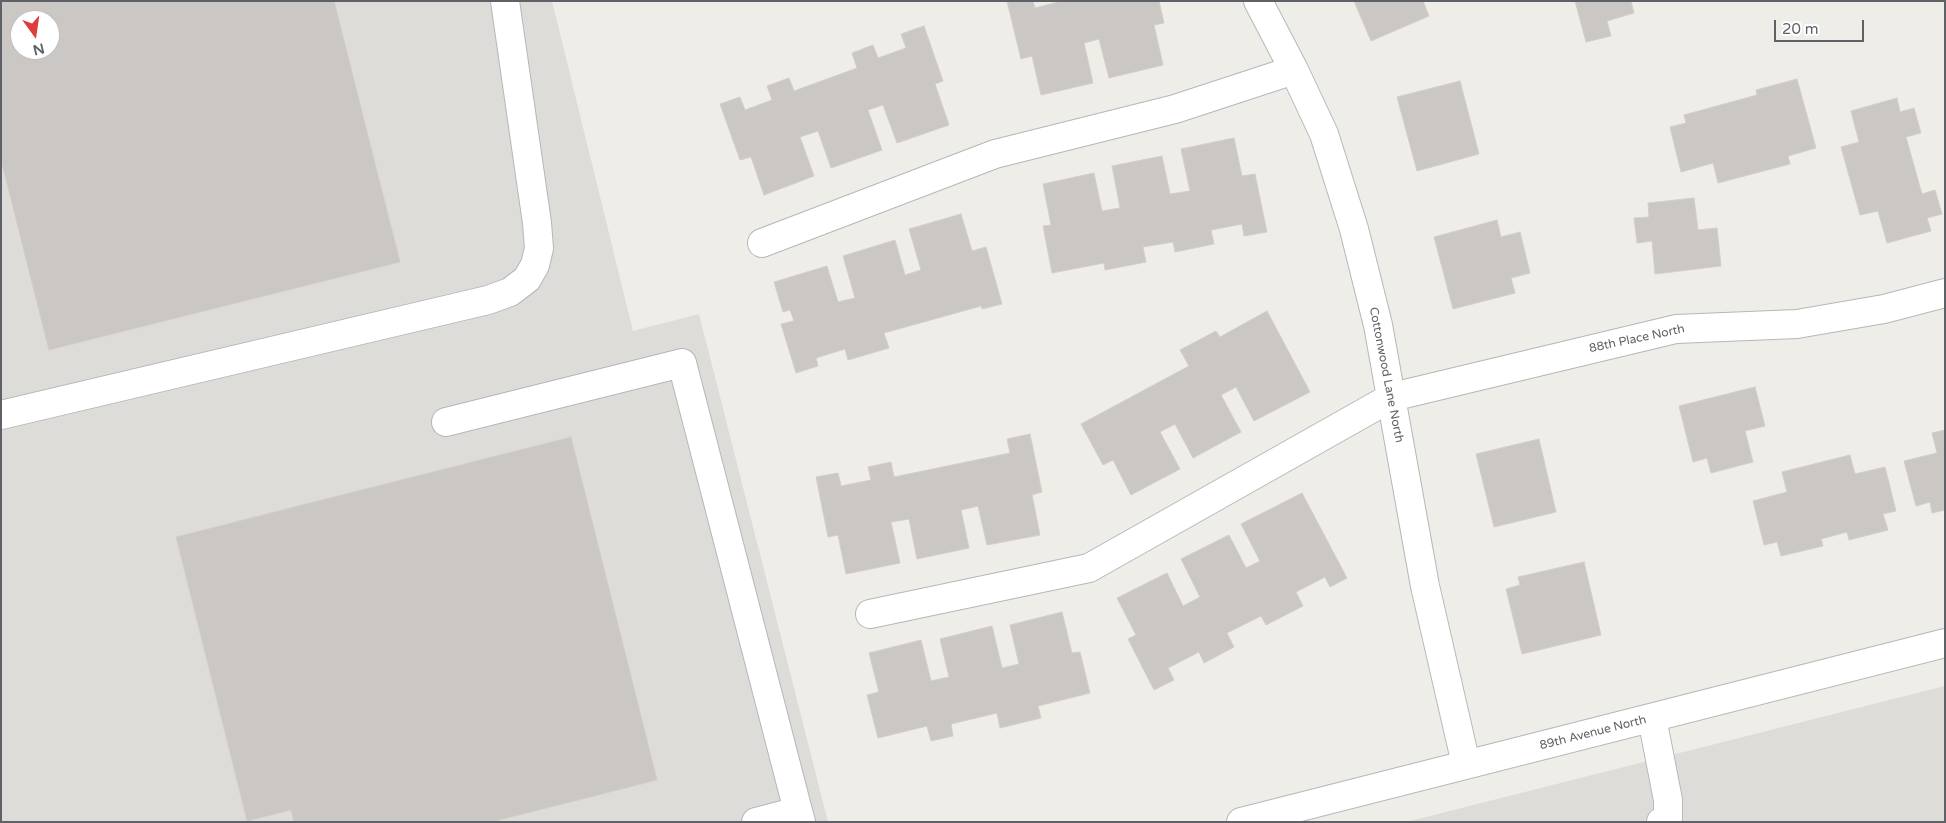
<!DOCTYPE html>
<style>
body{margin:0}
#map{position:relative;width:1946px;height:823px;overflow:hidden;background:#efede7;font-family:"Varela Round",sans-serif}
canvas{display:block}
.frame{position:absolute;inset:0;border:2px solid #5e6266;pointer-events:none}
.north{position:absolute;left:10px;top:10px;width:50px;height:50px;box-sizing:border-box;background:#fff;border:1px solid #bfc0c2;border-radius:50%;rotate:166deg;font-size:14px;font-weight:700;line-height:20px;text-align:center;color:#5e6266}
.north::after{content:'';display:block;margin:auto;width:18px;height:22px;background:#df3d3d;clip-path:polygon(50% 0,100% 100%,50% 72%,0 100%)}
.scale{position:absolute;left:1774px;top:20px;width:90px;height:22px;box-sizing:border-box;border:2px solid #5e6266;border-top:0;padding-left:6px;font-size:15px;line-height:18px;white-space:nowrap;color:#5e6266;-webkit-text-stroke:4px #fff;paint-order:stroke}
</style>
<div id="map">
<canvas width="1946" height="823"></canvas>
<div class="frame"></div>
<div class="north">N</div>
<div class="scale">20 m</div>
</div>
<script>
const ctx = document.querySelector('canvas').getContext('2d');
ctx.lineJoin = 'round';
function paint(path, color) {
  ctx.fillStyle = color;
  ctx.fill(path, 'evenodd');
}
function toPath(rows) {
  const path = new Path2D();
  for (const r of rows) {
    path.moveTo(r[0], r[1]);
    for (let i = 2; i < r.length; i += 2) path.lineTo(r[i], r[i + 1]);
  }
  return path;
}
function trace(path, color, width, dash) {
  ctx.strokeStyle = color;
  ctx.lineWidth = width;
  ctx.lineCap = dash ? 'butt' : 'round';
  ctx.setLineDash(dash || []);
  ctx.stroke(path);
}
function write(font, color, halo, rows, align = 'center') {
  ctx.font = font + ' "Varela Round",sans-serif';
  ctx.lineWidth = 4.5;
  ctx.setLineDash([]);
  ctx.textBaseline = 'middle';
  ctx.strokeStyle = halo;
  ctx.fillStyle = color;
  for (const [text, x, y, turn = 0] of rows) {
    ctx.save();
    ctx.translate(x, y);
    ctx.rotate((+turn || 0) * Math.PI / 180);
    ctx.textAlign = isNaN(turn) ? turn : align;
    if (halo) ctx.strokeText(text, 0, 0);
    ctx.fillText(text, 0, 0);
    ctx.restore();
  }
}
paint(toPath([
 [1,1,552,1,633,331,699,314,828,822,2,822],
 [20,20,50,20,50,50,20,50],
 [1945,686,1945,822,1406,822]
]), '#dedcd9');
const building = toPath([
 [1,1,334,1,400,262,49,350,1,160,1,1],
 [20,20,50,20,50,50,20,50,20,20],
 [1007,1,1033,1,1035,8,1062,1,1159,1,1164,23,1154,25,1163,65,1109,78,1099,39,1084,43,1093,83,1041,95,1032,56,1021,59,1007,1],
 [1354,1,1423,1,1429,16,1371,41,1354,1],
 [1575,1,1631,1,1634,13,1607,21,1611,36,1586,42,1575,1],
 [924,26,943,81,935,84,949,125,897,143,883,105,868,110,882,150,831,168,818,131,800,137,814,176,764,195,751,157,740,160,720,104,740,97,745,110,772,100,767,86,789,78,794,91,857,68,852,53,873,45,878,58,906,48,901,34,924,26],
 [1797,79,1816,148,1788,156,1790,164,1718,183,1713,163,1681,172,1670,127,1686,123,1684,115,1757,95,1756,90,1797,79],
 [1460,81,1479,154,1417,171,1397,97,1460,81],
 [1897,98,1900,112,1914,108,1921,133,1906,137,1922,194,1935,190,1942,214,1927,218,1931,231,1887,243,1878,211,1860,215,1841,147,1859,142,1851,111,1897,98],
 [1234,138,1242,176,1255,174,1267,232,1244,236,1242,224,1211,230,1214,244,1175,252,1173,242,1143,247,1146,262,1105,270,1104,263,1052,273,1043,226,1051,225,1043,184,1094,173,1102,211,1120,208,1112,166,1162,156,1170,194,1190,191,1181,149,1234,138],
 [1694,198,1698,230,1717,228,1721,266,1655,274,1652,241,1637,243,1634,218,1649,217,1648,203,1694,198],
 [961,214,972,251,986,247,1002,304,982,309,981,306,884,333,889,348,848,360,845,349,816,358,818,366,796,373,781,324,794,321,790,310,783,312,774,282,827,266,838,302,855,298,843,256,895,240,905,275,921,270,909,229,961,214],
 [1497,220,1501,237,1520,232,1530,273,1511,278,1515,293,1453,309,1434,237,1497,220],
 [1267,311,1310,392,1254,421,1236,387,1221,395,1241,432,1193,458,1175,424,1160,432,1180,469,1131,495,1113,460,1103,465,1081,424,1189,366,1180,350,1216,331,1220,337,1267,311],
 [1755,387,1765,426,1745,431,1753,462,1711,473,1707,458,1693,462,1679,406,1755,387],
 [1945,430,1945,510,1932,513,1930,502,1916,506,1904,461,1937,453,1932,433,1945,430],
 [1030,434,1042,492,1032,495,1040,535,987,545,978,506,961,510,969,548,917,559,909,519,891,522,900,563,846,574,838,535,828,537,816,477,838,473,841,486,871,480,868,467,891,462,894,477,1010,453,1007,439,1030,434],
 [571,437,657,780,491,822,294,822,291,810,247,821,176,537,571,437],
 [1539,439,1556,512,1494,527,1476,454,1539,439],
 [1850,455,1855,474,1885,467,1896,511,1883,514,1888,530,1849,540,1847,532,1821,539,1823,546,1781,556,1777,542,1764,545,1753,501,1787,492,1782,472,1850,455],
 [1302,493,1347,578,1330,587,1325,577,1296,592,1303,606,1266,625,1261,616,1227,633,1234,647,1204,663,1199,652,1168,668,1174,680,1154,690,1128,639,1136,635,1117,598,1167,573,1183,606,1200,597,1181,559,1229,535,1246,568,1260,561,1241,524,1302,493],
 [1584,562,1601,635,1522,654,1506,589,1520,585,1518,577,1584,562],
 [1062,612,1072,653,1080,652,1090,693,1038,706,1041,718,1000,728,997,713,951,724,953,736,931,741,927,726,878,738,867,695,879,692,869,653,921,640,931,681,949,677,940,639,992,626,1002,668,1019,664,1010,625,1062,612]
]);
paint(building, '#cbc7c4');
trace(building, '#d4cec5', 1);
const minor = toPath([
 [1258,1,1294,70,1324,134,1354,229,1378,325,1425,586,1466,764],
 [762,243,995,154,1175,109,1294,70],
 [1,415,488,300,510,292,527,279,535,265,539,248,537,223,505,1],
 [446,422,682,363,798,811],
 [870,614,1089,568,1392,397,1676,329,1797,324,1884,309,1945,293],
 [1652,718,1668,800,1668,818,1661,822],
 [756,822,798,811,801,822],
 [1241,822,1945,643]
]);
trace(minor, '#b4b7ba', 30);
trace(minor, '#fff', 28);
write('12px', '#5e6266', '#fff', [
 ["88th Place North",1637,339,-12],
 ["Cottonwood Lane North",1386,375,79],
 ["89th Avenue North",1593,733,-14]
]);
</script>
